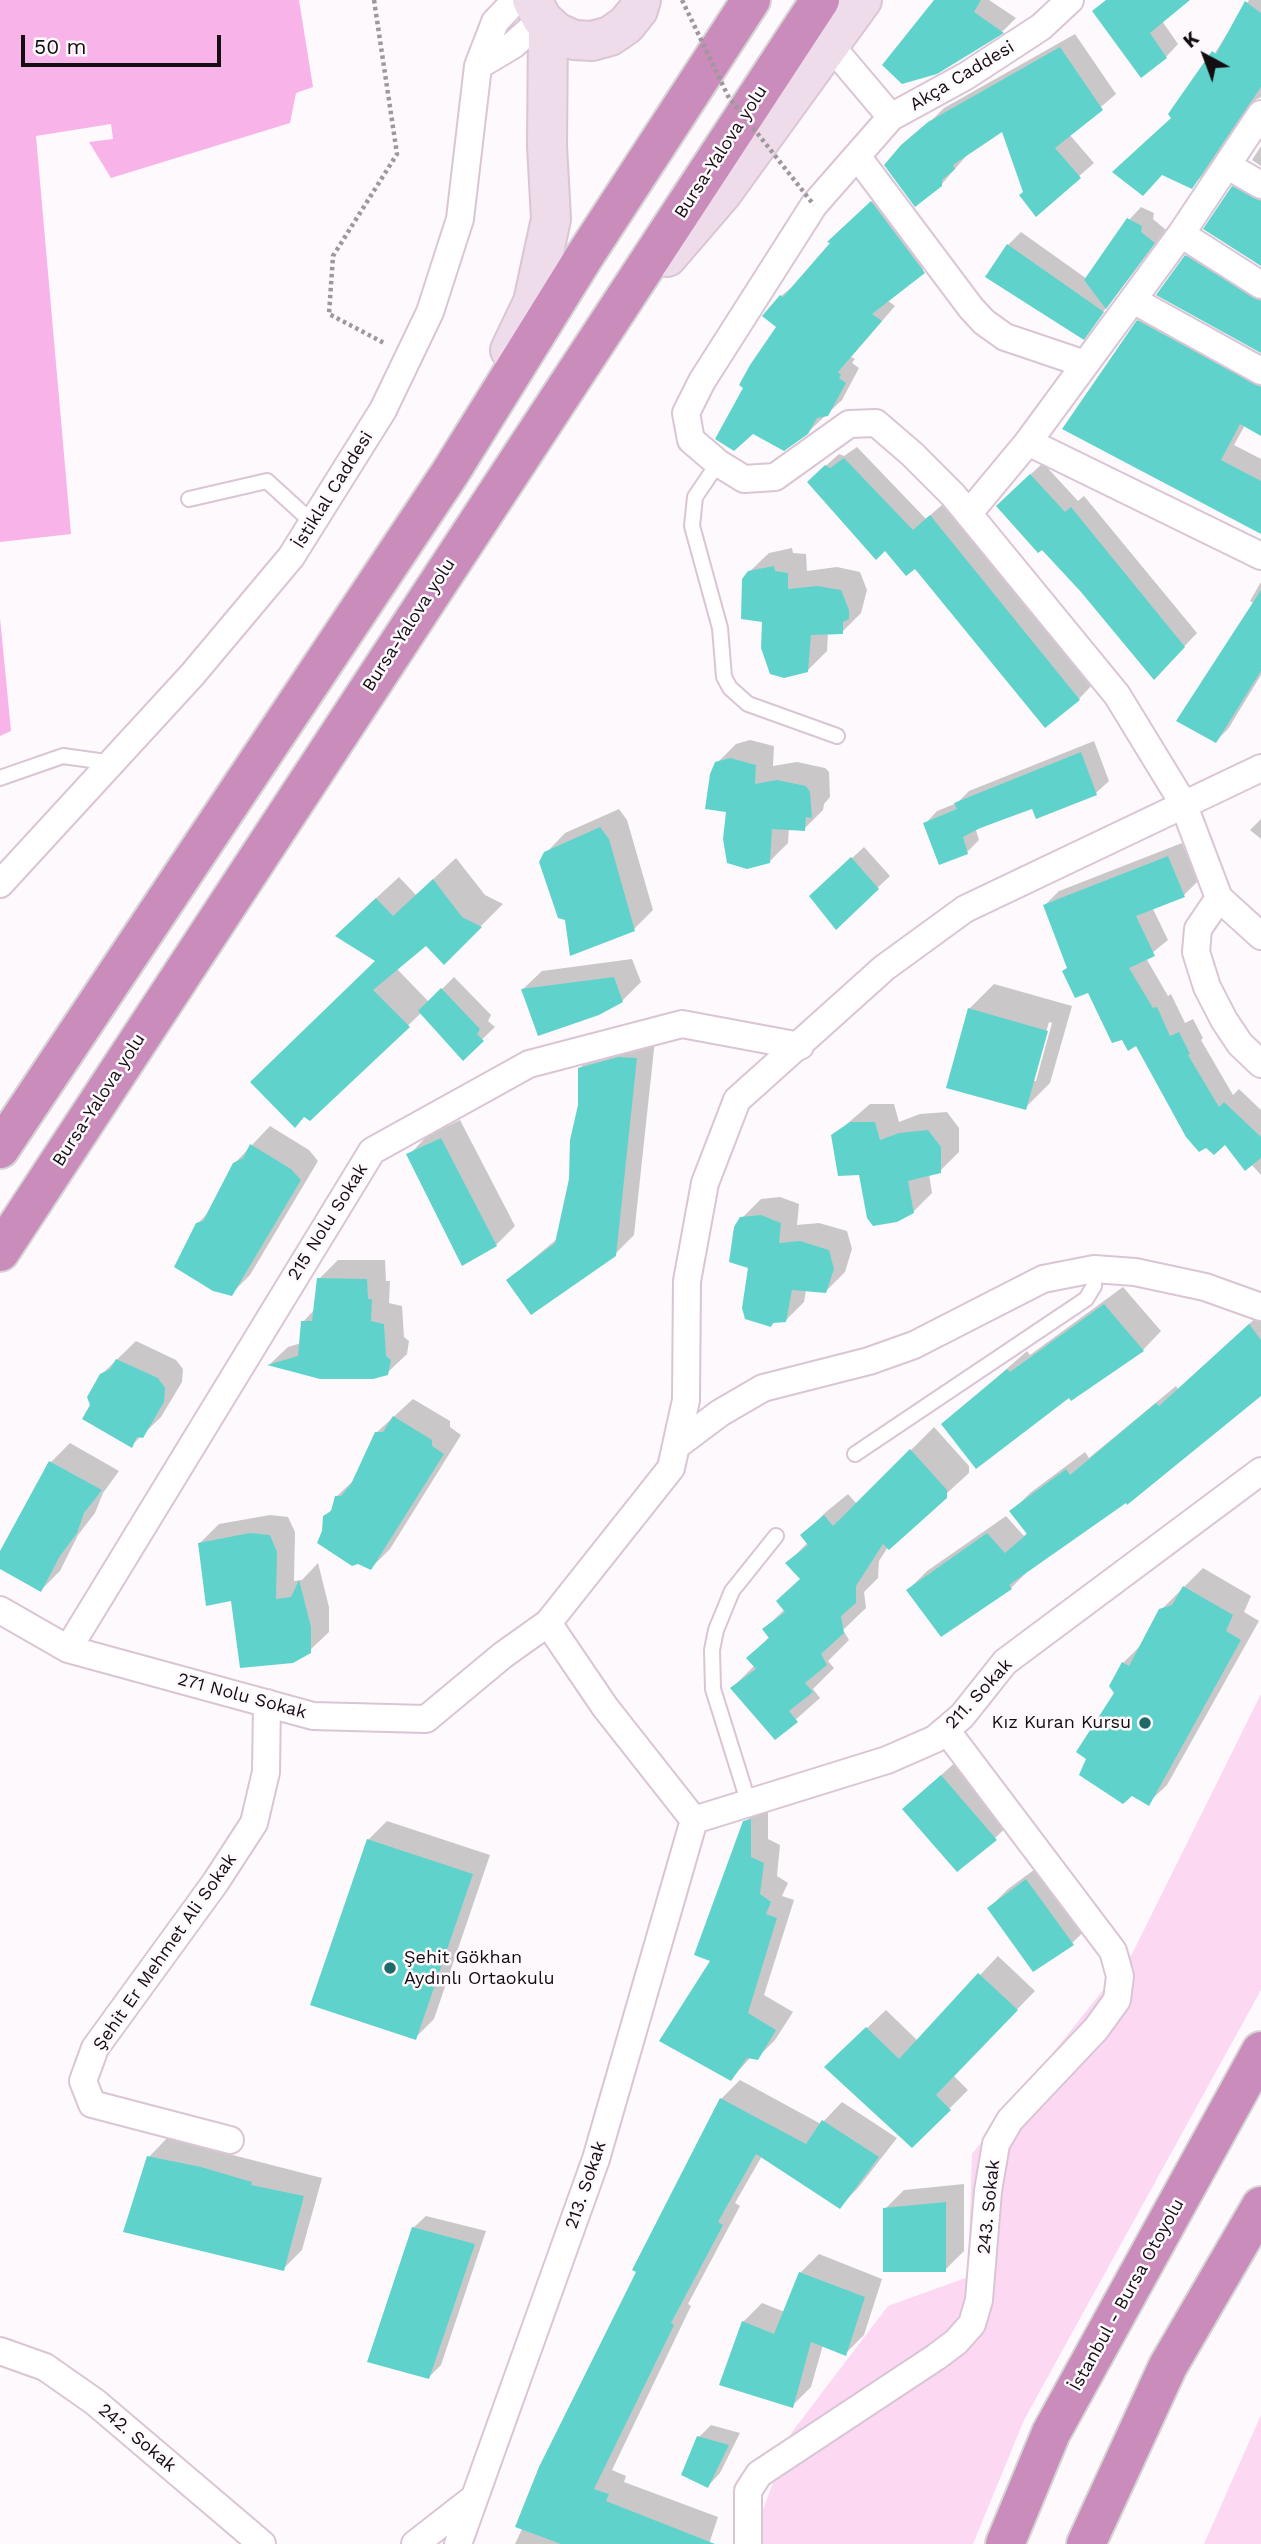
<!DOCTYPE html>
<meta charset="utf-8">
<style>
body{margin:0}
#map{position:relative;width:1261px;height:2544px;overflow:hidden;background:#fdf9fc;font-family:"Work Sans",sans-serif}
canvas{display:block}
.north{position:absolute;left:1170px;top:21px;width:70px;height:70px;-webkit-text-stroke:5px #fdf9fc;paint-order:stroke;rotate:319deg;font-size:19px;font-weight:700;line-height:28px;text-align:center;color:#140d12}
.north::after{content:'';display:block;margin:auto;width:24px;height:32px;background:#140d12;clip-path:polygon(50% 0,100% 100%,50% 72%,0 100%)}
.scale{position:absolute;left:21px;top:35px;width:200px;height:32px;box-sizing:border-box;border:4px solid #140d12;border-top:0;padding-left:9px;font-size:21px;line-height:24px;white-space:nowrap;color:#140d12;-webkit-text-stroke:5px #fdf9fc;paint-order:stroke}
</style>
<div id="map">
<canvas width="1261" height="2544"></canvas>
<div class="north">K</div>
<div class="scale">50 m</div>
</div>
<script>
const ctx = document.querySelector('canvas').getContext('2d');
ctx.lineJoin = 'round';
function paint(path, color) {
  ctx.fillStyle = color;
  ctx.fill(path, 'evenodd');
}
function toPath(rows) {
  const path = new Path2D();
  for (const r of rows) {
    path.moveTo(r[0], r[1]);
    for (let i = 2; i < r.length; i += 2) path.lineTo(r[i], r[i + 1]);
  }
  return path;
}
function trace(path, color, width, dash) {
  ctx.strokeStyle = color;
  ctx.lineWidth = width;
  ctx.lineCap = dash ? 'butt' : 'round';
  ctx.setLineDash(dash || []);
  ctx.stroke(path);
}
function write(font, color, halo, rows, align = 'center') {
  ctx.font = font + ' "Work Sans",sans-serif';
  ctx.lineWidth = 5;
  ctx.setLineDash([]);
  ctx.textBaseline = 'middle';
  ctx.strokeStyle = halo;
  ctx.fillStyle = color;
  for (const [text, x, y, turn = 0] of rows) {
    ctx.save();
    ctx.translate(x, y);
    ctx.rotate((+turn || 0) * Math.PI / 180);
    ctx.textAlign = isNaN(turn) ? turn : align;
    if (halo) ctx.strokeText(text, 0, 0);
    ctx.fillText(text, 0, 0);
    ctx.restore();
  }
}
paint(toPath([
 [1261,1694,1261,1990,1024,2420,973,2544,750,2544,792,2432,888,2306,968,2277,972,2154,1132,1954],
 [1261,2415,1261,2544,1204,2544]
]), '#fcd8f3');
paint(toPath([
 [0,0,299,0,313,87,296,93,290,123,111,178,89,142,113,139,111,124,36,136,71,534,0,542],
 [0,618,11,731,0,736]
]), '#f8b3e9');
paint(toPath([
 [936,0,989,0,1016,18,1003,31,936,72],
 [1106,0,1187,0,1162,21,1178,44,1166,57],
 [1249,0,1261,0,1261,97,1255,100,1206,172,1192,186,1173,118],
 [1075,34,1116,94,1069,134,1094,163,1036,214,1025,192,1003,129,968,154,941,185,886,166,944,108],
 [1261,146,1261,166,1252,160],
 [1247,173,1261,180,1261,264,1233,187],
 [887,188,938,257,887,300,895,306,851,357,855,359,852,363,859,368,842,400,807,433,778,326,781,296,797,283,844,227],
 [1141,207,1154,213,1153,219,1166,230,1083,338,988,277,1008,245,1021,232,1087,279,1129,220],
 [1201,242,1261,281,1261,351,1186,256],
 [1153,307,1261,367,1261,434,1245,425,1234,445,1261,459,1261,527,1257,530,1138,321],
 [857,447,926,519,943,504,1091,686,1079,699,915,567,821,470,839,454,844,456],
 [1043,463,1078,501,1084,496,1197,633,1154,678,1010,493],
 [792,548,793,553,806,554,807,571,837,567,860,572,867,590,861,613,842,632,828,633,827,651,808,670,764,620,749,572,769,553],
 [1261,582,1261,675,1228,729,1216,741,1255,604,1250,601],
 [750,740,774,746,773,766,797,762,825,768,829,772,830,797,824,804,823,810,804,829,789,828,788,843,769,862,728,811,717,763,736,744],
 [1094,741,1109,781,1096,793,1033,807,976,830,979,840,967,852,925,824,937,811,957,803,969,791],
 [619,809,627,820,653,910,634,929,566,919,546,853,565,833],
 [1261,819,1261,839,1250,830],
 [1182,843,1198,881,1184,895,1153,909,1168,940,1146,958,1168,996,1171,994,1185,1023,1193,1019,1203,1038,1201,1040,1233,1095,1239,1089,1261,1110,1261,1175,1068,967,1045,905,1059,891],
 [864,847,890,876,836,927,824,884],
 [456,858,485,895,503,904,444,963,426,944,396,968,429,1002,454,977,491,1015,488,1021,495,1027,463,1058,421,1013,310,1119,377,961,360,913,399,877,416,895],
 [632,959,641,982,622,1001,523,989,542,971],
 [994,984,1072,1006,1050,1083,1025,1108,969,1009],
 [1049,1022,1052,1023,1036,1081,1032,1081],
 [655,1040,634,1235,615,1254,508,1280,558,1238,571,1180,580,1105,580,1068,599,1049],
 [870,1104,894,1104,899,1122,920,1114,947,1112,959,1128,959,1152,940,1171,929,1174,932,1193,913,1212,861,1173,833,1136],
 [460,1120,515,1226,496,1245,409,1155,427,1136],
 [270,1126,309,1150,318,1161,250,1275,231,1294,197,1224,210,1211,234,1164],
 [780,1197,799,1204,797,1225,819,1223,847,1231,852,1249,845,1272,826,1291,806,1290,804,1302,785,1321,776,1321,771,1325,750,1267,742,1218,761,1199],
 [338,1260,385,1260,386,1281,390,1281,389,1303,402,1306,404,1337,409,1341,407,1354,387,1373,270,1364,288,1347,301,1343,303,1322,315,1309,319,1279],
 [1123,1287,1161,1331,1143,1350,1069,1395,944,1424,1027,1351,1030,1355],
 [1261,1313,1261,1394,1128,1502,1126,1500,1030,1569,1011,1588,942,1635,908,1590,927,1571,1006,1516,1024,1536,1028,1532,1012,1511,1030,1493,1085,1452,1089,1458,1176,1386,1178,1389],
 [136,1341,176,1360,183,1369,182,1382,161,1417,132,1445,92,1405,101,1375],
 [413,1399,450,1421,450,1427,461,1435,390,1549,371,1568,324,1531,325,1517,333,1508,336,1497,355,1479,376,1433],
 [934,1427,969,1466,969,1473,888,1547,879,1561,878,1578,864,1592,866,1608,843,1630,849,1640,828,1661,834,1668,813,1689,820,1698,776,1737,732,1688,755,1665,749,1658,770,1636,764,1629,785,1609,802,1578,788,1563,808,1542,803,1535,826,1512,848,1494,857,1504],
 [70,1443,119,1471,103,1493,95,1513,78,1535,60,1571,41,1590,0,1567,0,1553,51,1462],
 [270,1515,288,1517,295,1532,294,1581,302,1580,318,1563,329,1607,329,1632,309,1651,232,1599,200,1543,219,1524],
 [1203,1568,1251,1596,1244,1612,1259,1621,1167,1785,1148,1803,1117,1693,1123,1663,1142,1644,1161,1610],
 [960,1758,1014,1820,995,1838,904,1809],
 [768,1802,768,1839,780,1845,777,1876,788,1883,782,1896,794,1900,764,1995,793,2012,775,2040,757,2058,751,2057,731,2079,745,1822],
 [387,1821,490,1855,434,2019,415,2038,368,1840],
 [1046,1861,1091,1925,1072,1943,989,1908,1008,1889],
 [998,1956,1035,1991,953,2075,968,2090,912,2146,845,2049,886,2010,918,2041],
 [740,2080,821,2124,842,2102,897,2138,858,2188,839,2207,762,2156,735,2203,740,2206,688,2304,691,2306,612,2470,626,2476,624,2482,718,2517,709,2544,515,2544,721,2099],
 [167,2138,322,2178,302,2250,283,2269,149,2157],
 [964,2184,964,2251,945,2270,885,2209,904,2190],
 [426,2216,486,2231,441,2365,429,2377,413,2228],
 [819,2254,882,2279,864,2335,845,2354,823,2345,811,2387,792,2406,743,2322,762,2303,785,2312,800,2273],
 [711,2425,740,2433,720,2473,708,2486,699,2437]
]), '#0003');
paint(toPath([
 [934,0,981,0,974,12,1004,33,937,74,902,84,882,65],
 [1106,0,1190,0,1150,33,1167,58,1141,78,1092,11],
 [1245,1,1261,13,1261,87,1192,189,1162,175,1143,196,1112,172,1171,118,1168,114,1212,51,1216,54],
 [1060,47,1103,110,1055,148,1081,178,1036,217,1019,195,1023,192,1002,132,953,165,955,169,942,180,942,186,915,207,884,165,901,145,928,122],
 [1232,186,1261,201,1261,266,1203,229],
 [871,201,925,273,872,314,882,321,838,372,841,375,839,378,846,383,828,416,817,418,808,434,784,451,753,434,734,451,715,439,743,388,739,385,750,365,776,327,762,316,780,295,783,297,830,243,827,242],
 [1127,218,1142,226,1141,232,1155,243,1106,309,1084,280],
 [1007,244,1104,312,1084,340,985,277],
 [1185,255,1261,301,1261,353,1156,295],
 [1137,320,1261,387,1261,436,1240,424,1221,460,1261,481,1261,534,1062,429],
 [844,458,913,530,930,515,1080,700,1045,728,915,569,906,576,885,551,876,560,807,482,825,465,830,468],
 [1030,474,1065,512,1071,507,1185,647,1154,680,1081,592,1042,550,1038,553,996,506],
 [774,566,775,571,788,573,788,589,817,586,841,590,849,610,849,619,843,622,843,634,811,635,808,672,784,678,770,674,761,648,762,622,741,619,742,579,748,571],
 [1261,590,1261,671,1216,743,1176,721],
 [1081,752,1097,795,1036,819,1032,809,980,828,963,837,968,854,939,865,923,823,957,809,954,803],
 [730,758,756,765,755,784,777,780,806,786,810,792,812,818,806,817,805,831,772,829,770,863,747,869,727,863,723,839,726,812,705,809,710,774,715,762],
 [600,827,609,839,635,931,570,956,565,920,558,918,539,862,544,852],
 [1168,856,1185,897,1136,916,1155,956,1129,968,1153,1008,1157,1007,1170,1036,1179,1032,1190,1054,1188,1055,1219,1107,1224,1102,1261,1137,1261,1158,1245,1171,1225,1145,1214,1155,1206,1148,1199,1152,1186,1137,1136,1046,1128,1051,1122,1040,1112,1043,1088,993,1075,998,1062,971,1067,968,1043,905],
 [851,857,879,889,836,930,809,896],
 [433,879,462,917,482,927,444,965,426,946,373,990,410,1027,310,1121,304,1117,295,1128,250,1082,375,961,335,936,376,898,393,916],
 [614,977,623,1002,599,1015,538,1036,521,989],
 [441,988,480,1029,477,1034,484,1041,463,1061,418,1011],
 [968,1008,1048,1031,1026,1110,946,1088],
 [618,1057,637,1058,616,1256,531,1315,506,1280,555,1243,569,1179,570,1140,578,1105,578,1068],
 [850,1122,875,1122,880,1140,899,1133,928,1130,941,1147,941,1173,908,1181,914,1213,897,1222,873,1226,867,1218,859,1175,838,1176,831,1135],
 [441,1138,497,1246,462,1266,406,1154],
 [250,1144,291,1169,301,1180,232,1296,213,1291,174,1267,196,1223,203,1221,233,1163,243,1158],
 [761,1215,781,1223,779,1243,800,1241,829,1250,834,1269,826,1293,792,1290,786,1322,773,1323,771,1327,745,1319,742,1308,748,1268,729,1262,734,1227,740,1217],
 [317,1278,367,1279,368,1299,372,1299,371,1321,384,1324,386,1356,391,1360,388,1375,373,1379,320,1379,267,1365,298,1356,301,1321,312,1321],
 [1104,1304,1144,1351,1071,1401,1069,1398,976,1469,941,1424,1007,1369,1010,1372],
 [1249,1324,1261,1340,1261,1396,1127,1505,1126,1503,1009,1585,1012,1589,941,1637,906,1590,987,1533,1005,1553,1027,1534,1009,1511,1066,1469,1070,1475,1156,1403,1159,1406],
 [116,1359,158,1378,165,1388,164,1402,143,1438,137,1437,132,1448,82,1419,90,1405,87,1397,100,1374,110,1369],
 [393,1416,432,1440,432,1446,444,1454,371,1570,358,1564,352,1566,317,1543,322,1531,323,1516,331,1511,335,1496,341,1496,351,1484,375,1432,383,1432],
 [910,1449,947,1490,947,1498,889,1550,883,1544,856,1586,856,1603,841,1616,844,1633,821,1654,827,1665,805,1683,813,1692,789,1711,798,1722,775,1740,730,1688,756,1669,746,1658,769,1638,762,1629,785,1612,776,1601,800,1579,785,1563,808,1545,800,1535,824,1515,833,1526],
 [49,1461,102,1490,84,1513,77,1533,60,1556,41,1592,0,1569,0,1551],
 [250,1533,270,1535,277,1552,276,1599,291,1597,299,1580,311,1627,311,1653,293,1663,240,1668,231,1601,206,1606,198,1543],
 [1183,1586,1233,1615,1226,1631,1241,1640,1149,1806,1132,1796,1123,1804,1079,1775,1086,1759,1076,1752,1114,1693,1109,1686,1122,1662,1129,1666,1159,1609,1172,1605],
 [941,1775,997,1840,957,1872,902,1809],
 [751,1819,751,1857,764,1863,760,1894,771,1902,766,1914,777,1918,748,2013,776,2030,758,2060,747,2058,731,2081,659,2041,710,1961,694,1955,743,1821],
 [367,1839,473,1874,416,2040,310,2005],
 [1026,1879,1074,1945,1033,1972,987,1908],
 [978,1973,1018,2010,936,2095,951,2110,912,2148,824,2067,866,2027,899,2059],
 [720,2098,806,2144,822,2120,879,2157,840,2209,756,2154,718,2222,723,2225,671,2323,674,2325,594,2489,609,2494,606,2501,715,2544,561,2544,515,2527,539,2467,636,2272,632,2270],
 [147,2156,201,2167,252,2182,251,2185,304,2196,284,2271,123,2232],
 [946,2202,946,2272,883,2272,883,2208],
 [412,2227,475,2244,429,2379,367,2362],
 [799,2272,865,2297,846,2356,811,2342,793,2408,719,2385,742,2321,774,2334],
 [697,2436,729,2445,708,2488,681,2475]
]), '#5fd3cb');
const lane = toPath([
 [718,463,695,497,692,526,720,628,724,677,730,688,748,704,837,736],
 [189,499,267,481,313,523],
 [0,778,63,756,113,763],
 [855,1454,1086,1299,1094,1286,1094,1269],
 [748,1801,713,1689,712,1650,716,1630,732,1591,776,1536]
]);
const street = toPath([
 [1070,0,1041,27,966,76,891,117,814,205,702,381,686,413,691,440,718,463,744,479,775,477,849,424,876,423,912,454,953,495,1117,695,1183,803,1219,898,1261,936],
 [831,46,891,117],
 [478,66,513,45,542,19],
 [857,156,971,308,984,322,1005,337,1085,364],
 [1228,166,1261,185],
 [1181,234,1261,285],
 [1133,300,1261,371],
 [1028,442,1261,556],
 [969,513,1028,442,1181,234,1261,114],
 [0,884,192,675,291,557,383,410,430,312,460,219,478,66,495,22,516,0],
 [1219,898,1198,929,1196,952,1207,987,1224,1020,1240,1044,1261,1064],
 [676,1446,720,1413,763,1388,869,1361,914,1345,1043,1279,1094,1269,1135,1272,1205,1287,1261,1307],
 [0,1610,68,1649,313,1716,426,1719,503,1655,548,1623],
 [68,1649,372,1151,529,1064,682,1024,800,1046],
 [694,1820,605,1707,548,1623,671,1468,686,1400,687,1281,705,1183,737,1100,884,968,965,909,1261,768],
 [694,1820,887,1760,935,1739,962,1716,1005,1662,1261,1471],
 [230,2140,92,2104,83,2081,95,2048,215,1883,254,1823,266,1772,267,1703],
 [0,2351,45,2367,95,2402,262,2544],
 [415,2544,474,2498],
 [458,2544,596,2159,694,1820],
 [748,2544,748,2491,759,2474,936,2357,956,2342,972,2324,979,2300,988,2191,996,2144,1010,2120,1096,2029,1117,2000,1120,1976,1113,1951,946,1730]
]);
const secondary = toPath([
 [532,0,542,19,556,32,574,40,592,41,610,36,626,25,638,10,641,0],
 [667,257,722,193,862,0],
 [510,350,533,302,551,219,547,146,548,27]
]);
const highway = toPath([
 [0,1149,450,473,584,257,751,0],
 [0,1252,820,0],
 [1005,2544,1051,2433,1261,2051],
 [1086,2544,1168,2366,1261,2206]
]);
trace(lane, '#dac5d5', 18);
trace(street, '#dac5d5', 30);
trace(secondary, '#dac5d5', 42);
trace(highway, '#d5d3d4', 42);
trace(toPath([
 [374,0,397,154,333,256,329,314,386,344]
]), '#9e989c', 4.5, [3.5, 3.5]);
trace(lane, '#fff', 14);
trace(street, '#fff', 26);
trace(secondary, '#efdceb', 38);
trace(highway, '#c98cbb', 38);
trace(toPath([
 [682,0,728,96,814,205]
]), '#9e989c', 4.5, [3.5, 3.5]);
for (const [x, y, r, color] of [
 [1145,1723,7,"#1f6a66"],
 [390,1968,7,"#1f6a66"]
]) {
  const dot = new Path2D();
  dot.arc(x, y, r, 0, 2 * Math.PI);
  ctx.fillStyle = color;
  ctx.fill(dot);
  trace(dot, '#fdf9fc', 2.5);
}
write('18px', '#140d12', '#fdf9fc', [
 ["Akça Caddesi",962,76,-31],
 ["Bursa-Yalova yolu",721,152,-57],
 ["İstiklal Caddesi",333,490,-58],
 ["Bursa-Yalova yolu",409,625,-57],
 ["Bursa-Yalova yolu",99,1100,-57],
 ["215 Nolu Sokak",328,1222,-58],
 ["211. Sokak",979,1694,-47],
 ["271 Nolu Sokak",242,1696,15],
 ["Şehit Er Mehmet Ali Sokak",165,1952,-55],
 ["213. Sokak",586,2185,-71],
 ["243. Sokak",989,2207,-84],
 ["İstanbul - Bursa Otoyolu",1127,2295,-61],
 ["242. Sokak",137,2438,40]
]);
write('18px', '#140d12', '#fdf9fc', [
 ["Kız Kuran Kursu",1131,1723],
 ["Şehit Gökhan",404,1958,"left"],
 ["Aydınlı Ortaokulu",404,1979,"left"]
], 'right');
</script>
